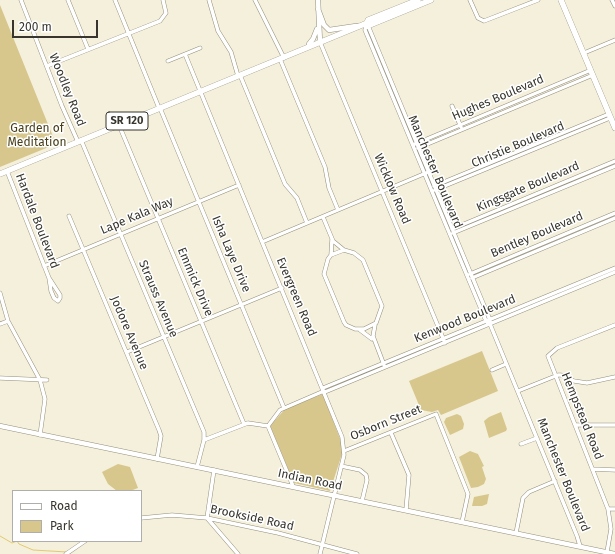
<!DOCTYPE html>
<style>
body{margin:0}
#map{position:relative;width:615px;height:554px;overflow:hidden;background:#f5f0db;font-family:"Fira Sans",sans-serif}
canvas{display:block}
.legend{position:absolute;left:12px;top:490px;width:130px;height:52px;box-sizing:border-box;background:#fff;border:1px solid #afaeab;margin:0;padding:5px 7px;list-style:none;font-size:12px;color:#37352d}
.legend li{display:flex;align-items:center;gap:8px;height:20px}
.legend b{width:20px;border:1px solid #afaeab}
.scale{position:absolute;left:12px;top:20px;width:86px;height:18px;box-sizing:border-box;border:2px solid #37352d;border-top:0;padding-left:5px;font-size:12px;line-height:14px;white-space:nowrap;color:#37352d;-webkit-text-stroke:3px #fff;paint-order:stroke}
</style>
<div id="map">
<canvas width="615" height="554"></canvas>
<ul class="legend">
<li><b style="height:5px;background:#fff"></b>Road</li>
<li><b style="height:11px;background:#d7c78d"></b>Park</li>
</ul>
<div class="scale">200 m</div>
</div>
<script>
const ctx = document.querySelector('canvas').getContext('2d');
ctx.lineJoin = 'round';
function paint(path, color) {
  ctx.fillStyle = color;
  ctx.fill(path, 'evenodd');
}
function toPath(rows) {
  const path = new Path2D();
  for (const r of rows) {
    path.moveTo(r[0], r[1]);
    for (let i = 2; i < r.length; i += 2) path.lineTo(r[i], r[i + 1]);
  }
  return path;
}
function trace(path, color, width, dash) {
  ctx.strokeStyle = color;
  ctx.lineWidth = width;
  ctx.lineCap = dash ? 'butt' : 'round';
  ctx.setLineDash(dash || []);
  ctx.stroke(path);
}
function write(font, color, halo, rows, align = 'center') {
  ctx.font = font + ' "Fira Sans",sans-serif';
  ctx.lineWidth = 3;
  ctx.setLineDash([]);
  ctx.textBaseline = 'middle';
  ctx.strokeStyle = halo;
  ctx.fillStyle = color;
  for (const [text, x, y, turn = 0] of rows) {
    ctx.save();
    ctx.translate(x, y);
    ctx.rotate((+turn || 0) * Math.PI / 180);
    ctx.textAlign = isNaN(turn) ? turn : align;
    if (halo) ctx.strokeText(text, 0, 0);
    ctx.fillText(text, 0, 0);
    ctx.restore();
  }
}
paint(toPath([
 [0,5,56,144,0,167],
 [482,351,498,391,441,415,438,410,432,412,421,410,409,381],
 [323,394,342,444,342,454,330,491,294,483,270,426,285,409],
 [501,412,507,429,506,431,489,438,484,421,489,417],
 [457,414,461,416,464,424,463,429,450,435,444,422,446,418],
 [470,451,478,454,484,466,482,467,486,479,484,484,478,487,471,488,459,457],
 [118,464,130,467,138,488,130,491,117,491,108,484,102,472],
 [489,494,487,504,482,506,472,506,474,497]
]), '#d7c78d');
trace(toPath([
 [0,536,12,543,17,541,19,544,33,550,67,552]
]), '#e1c971', 1);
const street = toPath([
 [21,0,62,106,78,142],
 [68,0,88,49],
 [115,0,159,108],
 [209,0,218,31,231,52,238,76],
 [255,0,284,58],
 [470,0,478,18,484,21,538,0],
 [612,0,615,6],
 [366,25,365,30,438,206,486,321,490,324],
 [367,27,369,28,490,320,490,324,577,536,580,546],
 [320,42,445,343],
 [584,53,615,40],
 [185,54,342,437,344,455,320,554],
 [280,59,325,167,329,188,338,210],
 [168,61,200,48],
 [47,66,160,21,166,13,163,0],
 [240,75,285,184,297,198,307,223],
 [452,106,461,127],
 [160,108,284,408],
 [119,125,244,424],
 [81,140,204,432,204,440,197,467],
 [415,144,591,70],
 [418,148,593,75],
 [7,171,49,278,51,291,54,298,58,301,60,298,60,295,49,278],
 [434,186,609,114],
 [435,190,610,118],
 [69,216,159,430,161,436,157,459],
 [323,217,333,241,344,250],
 [452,229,615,161],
 [453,233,615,166],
 [262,242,426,173],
 [344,250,354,253,363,260,382,306,376,323,364,329,355,329,346,325,344,322,324,274,328,259,331,255,344,250],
 [331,255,332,239],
 [44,266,239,185],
 [470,274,615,213],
 [472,278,615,218],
 [0,293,8,321,40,380,45,399,40,435],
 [0,324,8,321],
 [375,325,373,336,384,365],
 [360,330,372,339],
 [127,352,282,288],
 [492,370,506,364],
 [0,378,47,380],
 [323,388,615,268],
 [518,391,558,375,561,375,574,381,587,383,615,377],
 [325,392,615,272],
 [575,425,615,425],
 [268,426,280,410,324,391],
 [268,426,293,486],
 [391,433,409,475,406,510],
 [204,440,248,423,268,426],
 [521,444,537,438],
 [344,451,436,414,468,494,462,522],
 [341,466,360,470,366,475,367,480,362,501],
 [593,469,615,470],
 [214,470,207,518,238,554],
 [608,509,615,509],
 [141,518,172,515,207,518,278,533,357,554],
 [516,533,523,498,529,492,555,481],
 [607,552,611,529,608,509,548,356,557,348,615,325],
 [66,554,85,541]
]);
const secondary = toPath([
 [318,0,320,42],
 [318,9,324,25,329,30,356,26],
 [309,44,313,39,317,29],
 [0,426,615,554]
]);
const primary = toPath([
 [561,0,615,128],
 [367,23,368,20,418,0],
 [0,174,367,23,370,25,431,0]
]);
trace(street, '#948f7c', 4.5);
trace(secondary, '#948f7c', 5.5);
trace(primary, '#948f7c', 6);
trace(street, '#fff', 3.5);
trace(secondary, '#fff', 4.5);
trace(primary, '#fff', 5.5);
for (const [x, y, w] of [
 [127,121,42]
]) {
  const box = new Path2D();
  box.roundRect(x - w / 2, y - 9, w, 18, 3);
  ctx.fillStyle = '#fff';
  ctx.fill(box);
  trace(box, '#37352d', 1);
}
write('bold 11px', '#37352d', null, [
 ["SR 120",127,121]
]);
write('12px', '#37352d', '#fff', [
 ["Woodley Road",67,90,68],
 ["Hughes Boulevard",498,98,-23],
 ["Christie Boulevard",518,145,-23],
 ["Manchester Boulevard",435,172,67],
 ["Kingsgate Boulevard",528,187,-23],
 ["Wicklow Road",392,189,67],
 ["Lape Kala Way",137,216,-23],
 ["Hardale Boulevard",37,221,69],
 ["Bentley Boulevard",537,235,-23],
 ["Isha Laye Drive",231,254,67],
 ["Emmick Drive",195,282,67],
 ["Evergreen Road",296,297,67],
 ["Strauss Avenue",158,299,67],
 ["Kenwood Boulevard",465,319,-22],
 ["Jodore Avenue",129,333,67],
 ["Hempstead Road",582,416,68],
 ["Osborn Street",386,423,-22],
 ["Manchester Boulevard",563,475,68],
 ["Indian Road",310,480,12],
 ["Brookside Road",252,518,12]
]);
write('12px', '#483e18', '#fff', [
 ["Garden of",37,129],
 ["Meditation",37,143]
]);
</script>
